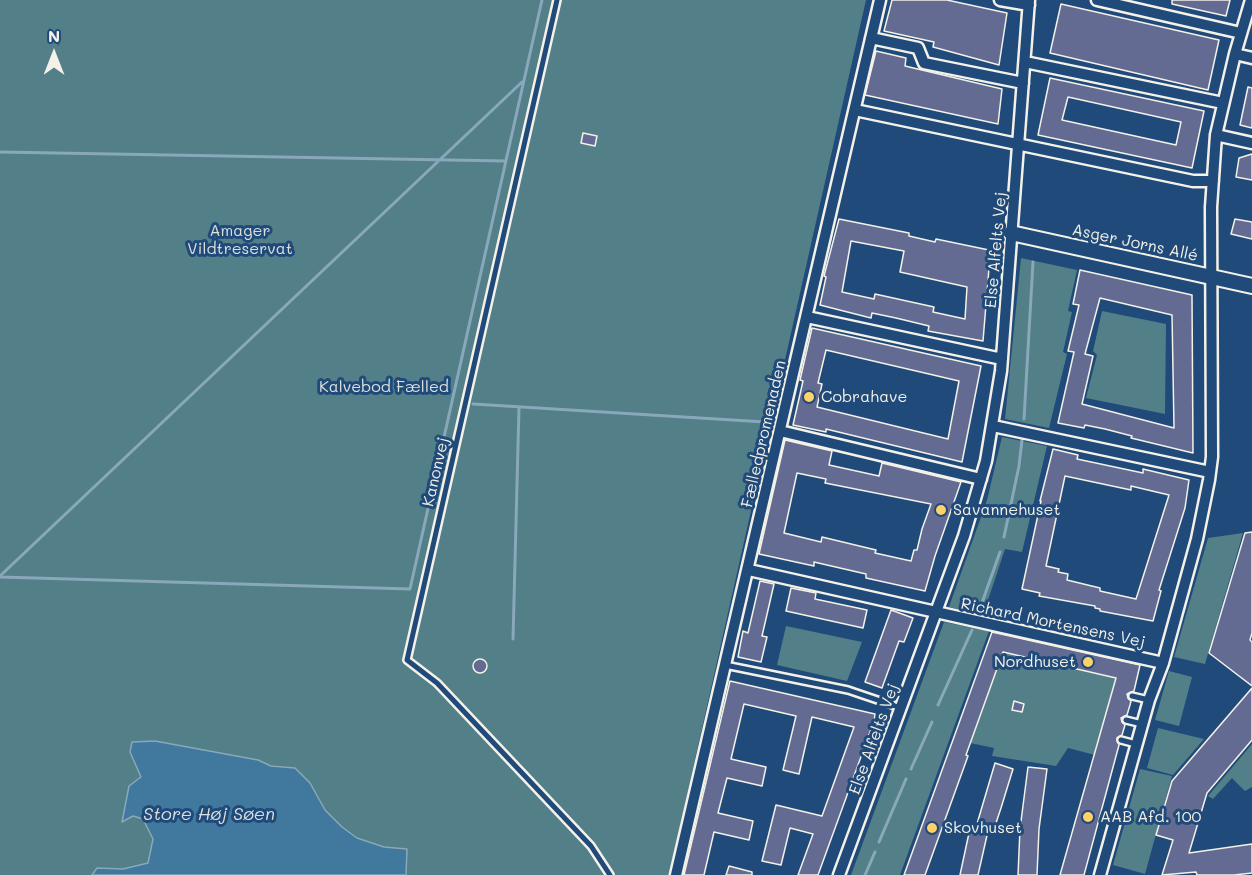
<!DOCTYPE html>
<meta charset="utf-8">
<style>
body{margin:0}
#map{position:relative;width:1252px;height:875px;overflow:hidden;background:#1f4a7a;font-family:Mali,sans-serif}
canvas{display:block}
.north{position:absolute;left:24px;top:24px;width:60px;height:60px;-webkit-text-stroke:4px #1f4a7a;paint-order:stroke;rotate:0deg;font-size:16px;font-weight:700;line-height:24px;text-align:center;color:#f4f1e8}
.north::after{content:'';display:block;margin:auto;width:21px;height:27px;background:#f4f1e8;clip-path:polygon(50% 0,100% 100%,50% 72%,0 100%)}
</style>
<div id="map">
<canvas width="1252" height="875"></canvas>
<div class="north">N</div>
</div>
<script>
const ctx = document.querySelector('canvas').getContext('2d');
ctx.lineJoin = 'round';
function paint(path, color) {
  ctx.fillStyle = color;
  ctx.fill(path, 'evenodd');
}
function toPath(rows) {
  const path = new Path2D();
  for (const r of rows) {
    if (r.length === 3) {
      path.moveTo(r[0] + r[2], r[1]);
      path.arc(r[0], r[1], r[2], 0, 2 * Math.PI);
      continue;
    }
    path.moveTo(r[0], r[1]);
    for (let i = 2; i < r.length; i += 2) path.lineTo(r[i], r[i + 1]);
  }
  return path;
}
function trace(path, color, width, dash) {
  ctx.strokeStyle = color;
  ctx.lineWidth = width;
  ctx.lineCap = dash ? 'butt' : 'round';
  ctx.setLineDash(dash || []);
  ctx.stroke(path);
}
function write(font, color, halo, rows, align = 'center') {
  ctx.font = font + ' Mali,sans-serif';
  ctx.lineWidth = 6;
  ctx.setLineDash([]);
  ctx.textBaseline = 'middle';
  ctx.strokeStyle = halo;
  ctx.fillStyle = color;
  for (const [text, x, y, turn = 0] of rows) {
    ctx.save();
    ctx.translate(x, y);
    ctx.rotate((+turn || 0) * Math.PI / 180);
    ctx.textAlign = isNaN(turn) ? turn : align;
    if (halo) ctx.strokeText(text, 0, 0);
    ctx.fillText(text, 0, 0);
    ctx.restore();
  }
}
paint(toPath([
 [0,0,866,0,669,875,0,875],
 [1021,258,1077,270,1068,311,1072,312,1063,352,1067,354,1049,428,1005,419],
 [1102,311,1166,324,1165,414,1086,398,1097,355,1093,351],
 [1002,437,1047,446,1022,552,1005,549,983,615,949,607,987,500],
 [1243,533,1205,664,1174,657,1208,538],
 [944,622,989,631,900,875,851,875],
 [786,626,862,642,847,681,777,665],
 [1003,652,1116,678,1095,755,1068,748,1056,766,992,756,994,748,970,743],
 [1169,671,1192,677,1179,726,1155,720],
 [1158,728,1204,739,1173,775,1147,768],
 [1252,744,1252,787,1245,791,1232,778,1213,799,1208,796],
 [1140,769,1172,776,1145,874,1113,865]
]), '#527f88');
const water = toPath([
 [155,741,258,760,271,766,295,768,310,783,325,810,342,827,357,838,384,847,407,849,406,875,92,875,97,868,123,869,148,863,153,839,143,819,133,816,122,822,129,786,141,777,130,752,132,742,155,741]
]);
paint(water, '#41789d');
trace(water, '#89a8bb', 1.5);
trace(toPath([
 [0,152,505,161],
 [473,404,765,422],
 [1024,419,1033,262],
 [1004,537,1019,466,1022,440],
 [0,576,522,82],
 [0,577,410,589,542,0],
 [978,614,1000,552],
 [513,639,519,407],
 [938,705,972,630],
 [911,769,932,722],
 [879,842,906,779],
 [865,875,875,852]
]), '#89a8bb', 3);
const building = toPath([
 [892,0,947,0,1007,13,999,65,933,47,934,42,884,31,892,0],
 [1172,0,1230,0,1226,16,1172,4,1172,0],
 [1061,4,1219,40,1208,90,1050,53,1061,4],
 [876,51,906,58,905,66,1002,89,998,124,865,95,876,51],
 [1050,78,1204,111,1192,168,1038,135,1050,78],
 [1068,97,1181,122,1176,145,1062,120,1068,97],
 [1248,87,1252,88,1252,128,1240,125,1248,87],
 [583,133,597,136,595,146,581,143,583,133],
 [1252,154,1252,180,1236,177,1239,158,1252,154],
 [839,219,909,233,909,236,935,242,936,239,989,250,989,256,990,256,983,341,928,331,929,326,896,318,872,313,871,318,820,305,826,277,824,276,839,219],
 [851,241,904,251,900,272,967,287,965,319,933,312,934,307,875,294,874,299,842,292,851,241],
 [1235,219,1252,222,1252,239,1231,234,1235,219],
 [1080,270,1192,295,1193,453,1131,438,1132,436,1105,429,1085,425,1084,428,1058,423,1074,352,1068,351,1079,305,1073,304,1080,270],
 [1100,298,1172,315,1174,428,1082,404,1093,356,1085,354,1100,298],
 [812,328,981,366,962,462,826,429,826,432,793,425,803,381,800,380,812,328],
 [826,350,959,381,948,439,817,407,822,384,818,383,826,350],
 [785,440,832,451,829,465,879,476,882,463,961,482,935,556,925,591,866,578,866,574,814,562,814,566,759,554,785,440],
 [797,473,826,479,825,483,931,504,922,529,917,550,914,550,911,561,875,553,876,550,822,537,821,542,784,533,797,473],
 [1053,449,1078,455,1077,459,1143,473,1143,469,1189,480,1185,508,1159,590,1161,591,1153,621,1100,611,1100,609,1095,608,1095,606,1039,596,1040,593,1022,589,1041,501,1040,501,1053,449],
 [1065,476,1131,490,1131,486,1169,495,1136,599,1100,591,1100,588,1067,580,1068,574,1058,572,1059,569,1046,566,1065,476],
 [1252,532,1252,633,1250,640,1252,642,1252,686,1209,653,1245,533,1252,532],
 [760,581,774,584,762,636,767,637,761,662,738,657,743,631,748,633,760,581],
 [791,588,816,593,815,599,867,610,863,628,786,611,791,588],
 [891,610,913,618,904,642,899,641,882,688,865,682,891,610],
 [992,632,1140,665,1134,691,1127,694,1128,698,1131,701,1130,705,1127,715,1121,718,1122,722,1125,725,1122,735,1117,738,1119,745,1084,875,1060,875,1116,678,1003,652,966,755,968,756,925,875,904,875,992,632],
 [480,666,7],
 [730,681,875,714,874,721,818,875,798,875,813,834,790,828,781,865,762,861,776,805,822,816,854,727,812,717,799,774,783,770,796,716,744,704,731,759,766,767,762,786,727,778,718,813,753,821,749,840,714,832,704,875,684,875,730,681],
 [1252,688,1252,740,1207,793,1189,853,1252,844,1252,873,1234,875,1197,875,1196,872,1162,875,1173,840,1156,835,1172,781,1252,688],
 [1014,701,1024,704,1022,712,1012,710,1014,701],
 [995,763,1013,769,1001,808,993,832,988,831,978,875,960,875,969,833,974,834,995,763],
 [1028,767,1047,769,1039,829,1037,875,1018,875,1020,829,1028,767],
 [729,866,752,872,752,875,726,875,729,866]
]);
paint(building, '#636b92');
trace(building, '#f4f1e8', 1.5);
const service = toPath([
 [557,0,407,660,437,683,591,846,610,875],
 [725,665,848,690,901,708],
 [1132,696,1149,700],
 [1126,720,1142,724],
 [1121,740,1136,744]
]);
const minor = toPath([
 [1000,0,1029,5],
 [1097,0,1241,33],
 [871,38,918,48,924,63,1023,83],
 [1235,54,1252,58],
 [1025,62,1223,103],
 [855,110,1193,181,1213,181],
 [1216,135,1252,143],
 [807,317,1002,359],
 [993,426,1210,472],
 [780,431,981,479],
 [749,570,1163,663],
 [676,875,880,0],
 [839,875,964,536,986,461,1001,371,1029,0],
 [1100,875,1149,700,1163,663,1197,539,1209,480,1212,457,1211,207,1216,135,1235,54,1251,0]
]);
const tertiary = toPath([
 [1011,233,1252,286]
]);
trace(service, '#f4f1e8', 10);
trace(minor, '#f4f1e8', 15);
trace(tertiary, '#f4f1e8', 18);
trace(service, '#1f4a7a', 5);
trace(minor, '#1f4a7a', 10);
trace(tertiary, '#1f4a7a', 14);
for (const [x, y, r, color] of [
 [809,397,6,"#ffd166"],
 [941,510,6,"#ffd166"],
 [1088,662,6,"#ffd166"],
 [1088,817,6,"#ffd166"],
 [932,828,6,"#ffd166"]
]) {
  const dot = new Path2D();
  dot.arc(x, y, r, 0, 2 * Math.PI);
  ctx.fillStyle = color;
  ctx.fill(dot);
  trace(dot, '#1f4a7a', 2);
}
write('16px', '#dce0da', '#1f4a7a', [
 ["Amager",240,231],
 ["Vildtreservat",240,249],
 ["Kalvebod Fælled",384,387]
]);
write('16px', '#f4f1e8', '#1f4a7a', [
 ["Asger Jorns Allé",1135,243,12],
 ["Else Alfelts Vej",996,250,-85],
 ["Fælledpromenaden",764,434,-77],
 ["Kanonvej",436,472,-77],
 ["Richard Mortensens Vej",1053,623,12],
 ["Else Alfelts Vej",874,739,-70]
]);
write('16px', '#f4f1e8', '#1f4a7a', [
 ["Cobrahave",821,397],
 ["Savannehuset",953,510],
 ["Nordhuset",1076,662,"right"],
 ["AAB Afd. 100",1100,817],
 ["Skovhuset",944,828]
], 'left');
write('italic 18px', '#d9dfdd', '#1f4a7a', [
 ["Store Høj Søen",209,814]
]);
</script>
